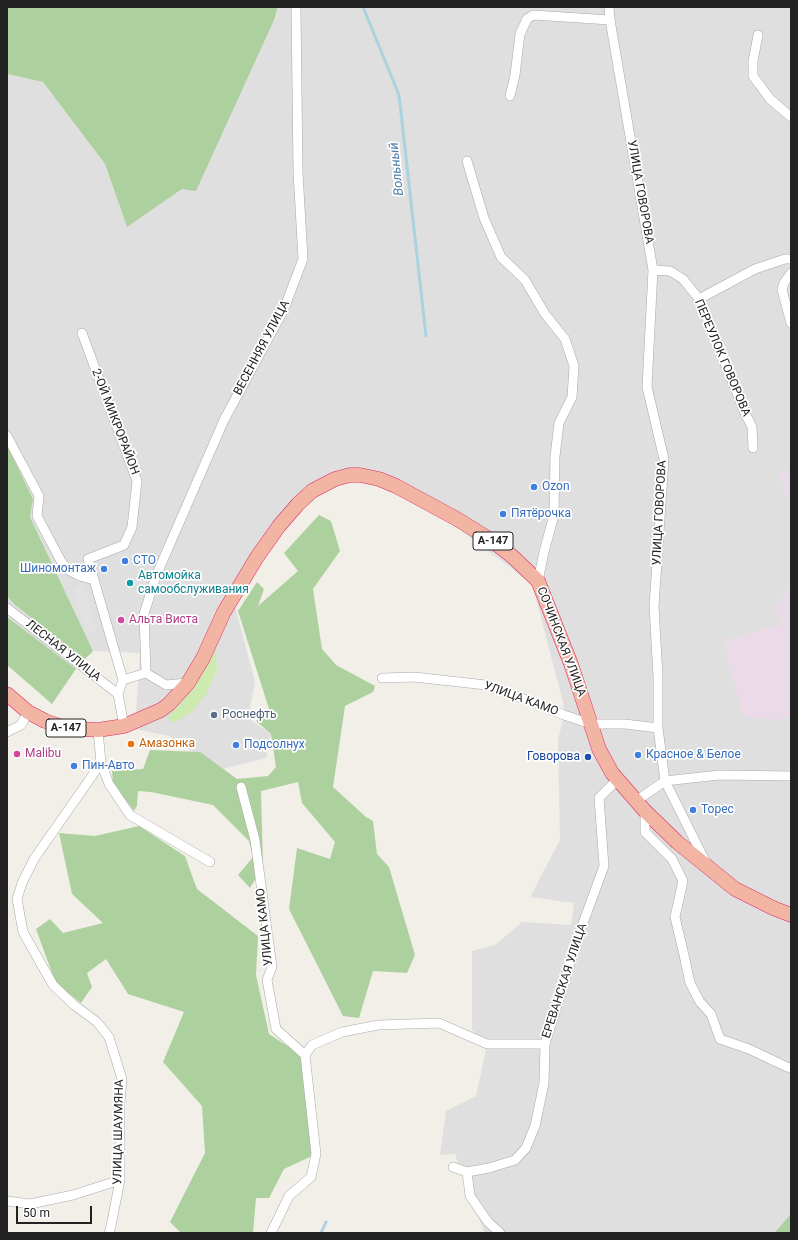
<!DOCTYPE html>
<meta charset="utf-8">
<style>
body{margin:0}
#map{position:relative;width:798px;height:1240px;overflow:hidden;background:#f2efe9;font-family:Roboto,sans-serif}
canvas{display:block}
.frame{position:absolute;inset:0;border:8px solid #222;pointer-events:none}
.scale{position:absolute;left:16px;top:1206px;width:76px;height:18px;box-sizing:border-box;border:2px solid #222;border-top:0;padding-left:5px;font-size:12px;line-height:14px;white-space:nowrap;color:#222;-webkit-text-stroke:3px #fff;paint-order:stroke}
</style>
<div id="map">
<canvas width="798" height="1240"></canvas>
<div class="frame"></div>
<div class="scale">50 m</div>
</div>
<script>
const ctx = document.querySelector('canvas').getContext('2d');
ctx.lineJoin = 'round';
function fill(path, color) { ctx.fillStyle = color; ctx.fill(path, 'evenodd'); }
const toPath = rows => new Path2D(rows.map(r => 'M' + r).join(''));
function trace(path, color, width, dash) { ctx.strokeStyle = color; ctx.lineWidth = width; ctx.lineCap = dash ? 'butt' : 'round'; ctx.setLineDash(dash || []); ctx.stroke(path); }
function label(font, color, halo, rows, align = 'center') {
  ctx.font = font + ' Roboto,sans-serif'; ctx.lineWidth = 3.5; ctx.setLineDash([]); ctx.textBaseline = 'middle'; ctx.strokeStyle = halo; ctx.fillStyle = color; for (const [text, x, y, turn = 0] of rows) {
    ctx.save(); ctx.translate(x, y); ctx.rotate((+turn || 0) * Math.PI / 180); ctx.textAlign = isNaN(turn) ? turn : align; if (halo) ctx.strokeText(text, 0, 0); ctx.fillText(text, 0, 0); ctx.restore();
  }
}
fill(toPath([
 [278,7,791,7,791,1214,774,1233,485,1233,469,1196,455,1154,440,1155,446,1111,476,1096,487,1045,472,1030,472,951,495,945,522,922,571,925,574,903,530,897,560,840,558,740,564,715,563,702,532,584,447,520,349,472,286,518,235,606,255,682,248,718,271,734,266,758,219,770,169,736,135,729,140,653,93,651,30,517,33,499,7,445,7,74,43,82,105,164,127,227,182,189,274,20],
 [7,596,14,604,84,660,76,669,7,617]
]), '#e0dfdf');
fill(toPath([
 [791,469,791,501,785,493,779,474],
 [791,585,791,716,773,720,743,716,727,658,725,640,783,624,774,607,781,602,784,592]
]), '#ebdbe8');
fill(toPath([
 [216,650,217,670,207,693,192,712,174,723,167,718,188,695,200,675,209,651]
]), '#cdebb0');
fill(toPath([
 [7,7,278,7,274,20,196,191,182,189,127,227,105,164,43,82,7,74],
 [7,445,33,499,30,517,93,651,84,660,14,604,7,596],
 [319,515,331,521,340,551,313,589,322,649,336,665,375,686,373,692,345,706,333,787,366,817,373,821,377,854,389,867,415,955,407,973,373,971,359,1018,343,1016,289,909,297,848,330,859,335,842,302,803,298,782,261,791,263,866,250,888,238,875,253,857,249,841,213,805,151,792,138,791,137,806,134,811,113,783,112,771,143,769,150,750,200,752,237,779,268,776,276,767,271,734,256,721,269,709,238,611,257,582,264,589,258,606,298,571,284,553],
 [7,617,76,669,52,704,7,665],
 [139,826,185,856,197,889,258,936,256,975,269,1034,301,1055,312,1156,284,1169,269,1198,256,1198,253,1233,181,1233,170,1222,205,1153,202,1106,163,1062,184,1012,128,994,106,959,87,973,92,987,81,1003,56,984,36,929,50,919,63,933,103,923,72,894,59,833,95,836],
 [791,1214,791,1233,774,1233]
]), '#add19e');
fill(toPath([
 [84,585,96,631,86,633,74,588]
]), '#e2e2e2');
trace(toPath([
 [363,7,399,95,426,336],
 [321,1233,326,1222]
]), '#aad3df', 3);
const minor = toPath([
 [609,7,610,20,653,270,647,387,664,459,654,606,658,677,658,728,665,781,706,863],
 [758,35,753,61,753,76,770,99,791,117],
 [510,96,515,75,520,34,527,19,533,15,610,20],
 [467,161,484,218,501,257,525,280,545,314,565,339,574,366,572,397,559,423,555,456,554,515,544,552,538,581],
 [653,270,670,271,683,279,699,299,746,415,752,427,753,448],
 [791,273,784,283,782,290,791,323],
 [699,299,755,269,785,259,791,259],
 [82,333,137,481,132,527,124,545,88,559,94,580],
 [7,436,39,496,37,516,62,563,70,571,80,576,94,580,123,680],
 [7,608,118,694],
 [146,673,144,614,156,576,224,420,284,309,303,259,298,172,296,7],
 [382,678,414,677,486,685,535,703,564,715,591,724,625,724,658,728],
 [124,726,118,694,123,680,146,673,166,685,188,683],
 [98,730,101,763,34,859,22,883,17,899,23,932,53,985,74,1005,97,1022,109,1037,122,1079,120,1103,120,1180,111,1226,109,1233],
 [7,732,21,725,28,712],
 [101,763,109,784,130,815,210,862],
 [241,787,255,840,272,967,267,980,276,1029,305,1055],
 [636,801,665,781,719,775,791,776],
 [645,811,645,832,672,859,683,881,675,917,684,955,690,983,700,1002,711,1014,720,1039,749,1049,787,1067,791,1068],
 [453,1167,467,1172],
 [7,1201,30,1204,73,1195,120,1180],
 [271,1233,289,1196,311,1177,316,1154,305,1055,312,1045,342,1032,378,1025,439,1023,487,1044,545,1044],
 [500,1233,488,1222,470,1196,467,1172,489,1168,515,1160,526,1148,535,1126,544,1083,545,1044,578,937,604,866,599,798,617,780]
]);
const trunk = toPath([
 [7,694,28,712,45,721,66,728,98,730,124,726,161,710,169,704,188,683,203,658,224,612,257,557,279,526,298,504,312,491,335,479,350,475,360,475,379,479,396,486,457,519,494,542,513,557,538,581,571,664,599,749,612,773,645,811,677,842,735,889,773,908,791,915]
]);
trace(minor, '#a9a9a9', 10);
trace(trunk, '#dc2a67', 15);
trace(minor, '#fff', 9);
trace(trunk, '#f2b4a3', 14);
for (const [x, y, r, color] of [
 [534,487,4,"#3f7fe0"],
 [503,514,4,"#3f7fe0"],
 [125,561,4,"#3f7fe0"],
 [104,569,4,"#3f7fe0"],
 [130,583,4,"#0f9aa8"],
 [121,620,4,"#d1479c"],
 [214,715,4,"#5c6f8a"],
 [131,744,4,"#e8710a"],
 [236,745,4,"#3f7fe0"],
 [17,754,4,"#d1479c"],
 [638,755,4,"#3f7fe0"],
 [588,757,4,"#1a4fb4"],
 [74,766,4,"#3f7fe0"],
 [693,810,4,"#3f7fe0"]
]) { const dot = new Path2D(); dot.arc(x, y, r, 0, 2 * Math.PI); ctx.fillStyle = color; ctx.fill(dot); trace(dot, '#fff', 1.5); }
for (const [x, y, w] of [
 [493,541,40],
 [66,728,40]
]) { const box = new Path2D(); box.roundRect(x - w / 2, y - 9, w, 18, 3); ctx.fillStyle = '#fff'; ctx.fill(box); trace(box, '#222', 1); }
label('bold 11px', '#222', null, [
 ["А-147",493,541],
 ["А-147",66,728]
]);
label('12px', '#222', '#fff', [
 ["УЛИЦА ГОВОРОВА",640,192,80],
 ["ВЕСЕННЯЯ УЛИЦА",262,348,-62],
 ["ПЕРЕУЛОК ГОВОРОВА",722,358,67],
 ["2-ОЙ МИКРОРАЙОН",115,422,69],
 ["УЛИЦА ГОВОРОВА",660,513,-87],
 ["СОЧИНСКАЯ УЛИЦА",561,642,69],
 ["ЛЕСНАЯ УЛИЦА",63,651,38],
 ["УЛИЦА КАМО",521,699,20],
 ["УЛИЦА КАМО",265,927,-96],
 ["ЕРЕВАНСКАЯ УЛИЦА",565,981,-72],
 ["УЛИЦА ШАУМЯНА",119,1132,-89]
]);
label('12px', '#366cbe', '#fff', [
 ["Ozon",542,487],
 ["Пятёрочка",511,514],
 ["СТО",133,561],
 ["Шиномонтаж",96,569,"right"],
 ["Подсолнух",244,745],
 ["Красное & Белое",646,755],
 ["Пин-Авто",82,766],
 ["Торес",701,810]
], 'left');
label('12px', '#0d838f', '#fff', [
 ["Автомойка",138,576],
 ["самообслуживания",138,590]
], 'left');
label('12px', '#b23c85', '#fff', [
 ["Альта Виста",129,620],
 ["Malibu",25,754]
], 'left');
label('12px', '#4e5e75', '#fff', [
 ["Роснефть",222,715]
], 'left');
label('12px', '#c56008', '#fff', [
 ["Амазонка",139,744]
], 'left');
label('12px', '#164399', '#fff', [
 ["Говорова",580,757]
], 'right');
label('italic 13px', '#4a7aab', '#fff', [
 ["Вольный",397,169,-96]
]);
</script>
